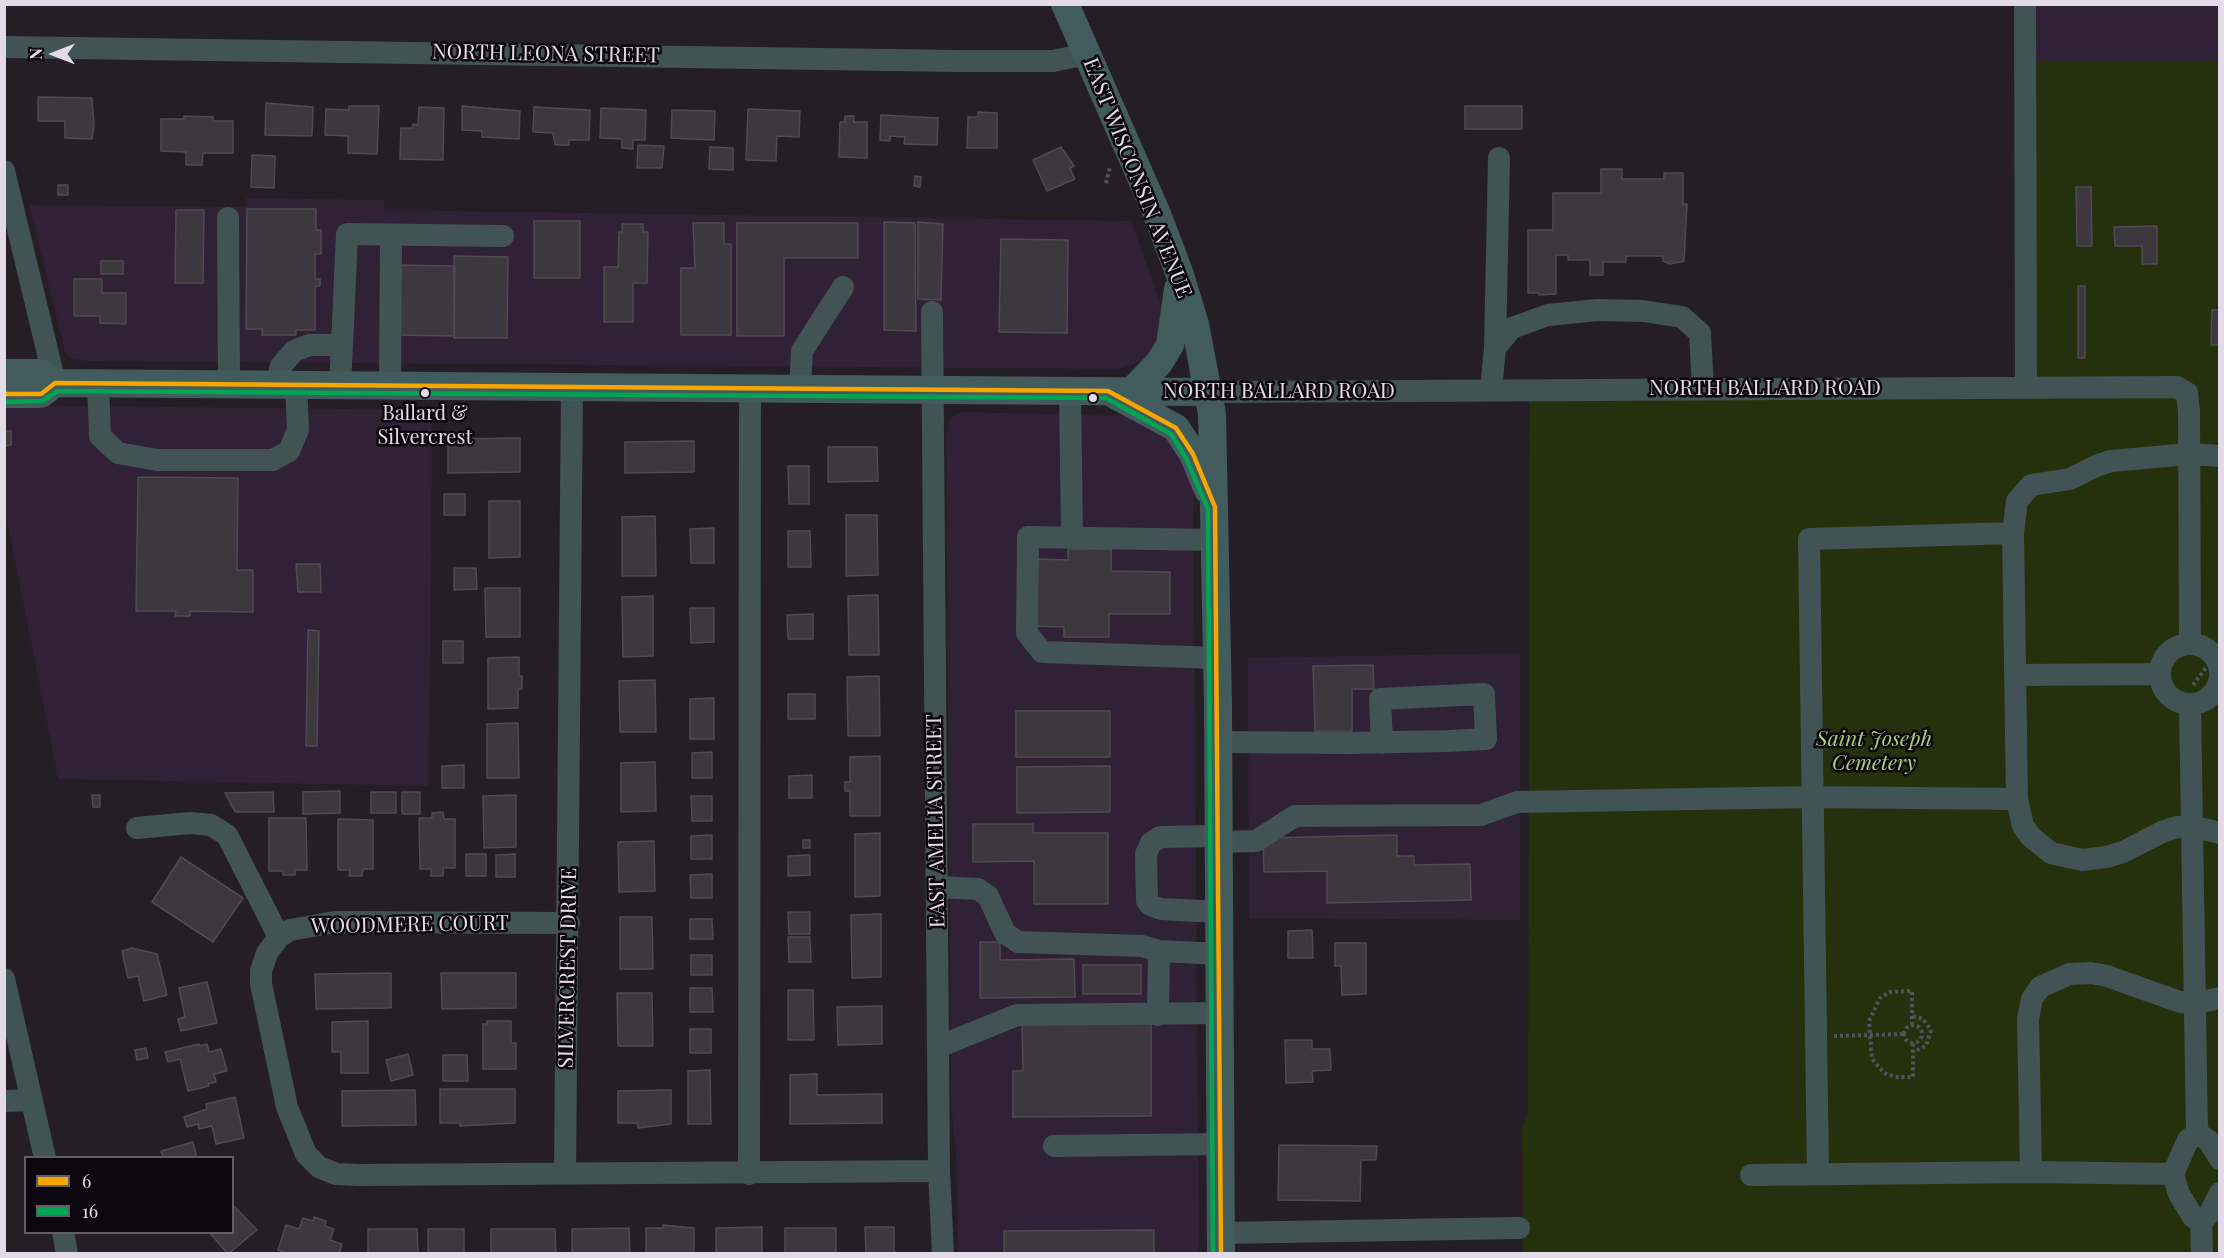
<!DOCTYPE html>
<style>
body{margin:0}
#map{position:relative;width:2224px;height:1258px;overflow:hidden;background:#251e27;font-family:"Playfair Display",serif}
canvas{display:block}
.frame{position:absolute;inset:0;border:6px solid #e3dbe7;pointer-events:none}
.legend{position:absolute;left:24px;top:1156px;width:210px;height:78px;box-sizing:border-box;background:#0c070e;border:2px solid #625c65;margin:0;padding:8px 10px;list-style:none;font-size:18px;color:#e3dbe7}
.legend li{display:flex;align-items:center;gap:12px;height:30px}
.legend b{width:30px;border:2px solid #625c65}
.north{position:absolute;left:24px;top:24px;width:60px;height:60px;-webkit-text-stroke:4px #0c070e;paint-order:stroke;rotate:270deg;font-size:16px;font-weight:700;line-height:24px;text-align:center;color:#e3dbe7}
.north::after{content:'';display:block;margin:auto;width:21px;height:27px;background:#e3dbe7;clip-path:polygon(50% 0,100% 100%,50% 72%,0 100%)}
</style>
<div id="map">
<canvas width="2224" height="1258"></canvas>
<div class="frame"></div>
<ul class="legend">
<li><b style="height:8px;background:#f7a600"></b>6</li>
<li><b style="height:8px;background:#00a651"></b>16</li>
</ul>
<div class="north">N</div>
</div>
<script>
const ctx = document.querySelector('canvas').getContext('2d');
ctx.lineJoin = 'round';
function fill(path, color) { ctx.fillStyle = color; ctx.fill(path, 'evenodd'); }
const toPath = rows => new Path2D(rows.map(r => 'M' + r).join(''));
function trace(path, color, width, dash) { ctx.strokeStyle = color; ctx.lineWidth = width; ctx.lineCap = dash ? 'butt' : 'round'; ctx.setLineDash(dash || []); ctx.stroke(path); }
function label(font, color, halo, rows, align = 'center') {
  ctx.font = font + ' "Playfair Display",serif'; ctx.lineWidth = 5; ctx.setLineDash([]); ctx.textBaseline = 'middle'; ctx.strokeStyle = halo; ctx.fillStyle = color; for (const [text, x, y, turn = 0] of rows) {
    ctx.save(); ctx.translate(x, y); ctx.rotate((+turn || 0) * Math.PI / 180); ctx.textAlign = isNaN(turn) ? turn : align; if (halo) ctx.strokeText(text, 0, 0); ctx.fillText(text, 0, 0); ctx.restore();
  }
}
fill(toPath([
 [2036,5,2219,5,2219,62,2035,62],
 [246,198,384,200,384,210,1131,221,1163,310,1155,347,1142,361,1118,369,86,361,70,358,65,352,29,205,246,207],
 [4,405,432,410,429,786,58,779,5,511],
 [963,412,1129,416,1161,428,1193,478,1199,1253,958,1253,957,1169,951,1101,946,432,950,418],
 [1520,653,1520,920,1249,918,1248,658]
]), '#302137');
fill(toPath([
 [2035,62,2219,62,2219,1253,1523,1253,1522,1128,1528,1112,1530,390,2035,386]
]), '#25300d');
const building = toPath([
 [38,97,92,98,94,125,92,139,65,138,65,121,38,121,38,97],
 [266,103,313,107,312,136,265,135,266,103],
 [349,106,379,106,377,154,348,153,348,136,325,135,326,109,349,110,349,106],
 [462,106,520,111,519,139,482,137,482,131,462,130,462,106],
 [1465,106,1522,106,1522,129,1465,129,1465,106],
 [419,107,444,108,443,160,400,159,401,128,413,128,413,124,418,125,419,107],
 [534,107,590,110,589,140,569,140,569,145,555,145,553,133,533,132,534,107],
 [601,108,646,110,645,140,633,140,633,149,622,148,622,139,600,138,601,108],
 [748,109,800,111,799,137,777,136,776,161,746,160,748,109],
 [672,110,715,111,714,140,671,138,672,110],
 [978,112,997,113,997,148,967,148,968,117,978,117,978,112],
 [881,115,938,118,937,145,904,144,905,137,890,136,890,141,880,140,881,115],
 [184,116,213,117,213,121,233,121,233,153,203,153,202,165,186,165,186,152,161,151,161,119,184,119,184,116],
 [845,116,854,116,854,122,867,122,867,158,839,157,840,122,845,122,845,116],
 [638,145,664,146,662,168,637,168,638,145],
 [710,147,733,148,733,170,709,169,710,147],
 [1061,147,1074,166,1070,168,1075,179,1047,191,1033,160,1061,147],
 [252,155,275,156,274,188,251,187,252,155],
 [1601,169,1622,169,1622,179,1664,179,1664,173,1683,173,1683,204,1687,204,1684,261,1670,264,1663,261,1663,256,1626,256,1626,262,1603,262,1603,275,1590,275,1590,260,1568,260,1568,255,1556,255,1556,294,1539,295,1539,293,1528,293,1528,230,1553,230,1553,193,1601,193,1601,169],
 [915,176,921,177,920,187,914,186,915,176],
 [58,185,68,185,68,195,58,195,58,185],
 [2076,187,2091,187,2092,246,2077,246,2076,187],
 [247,209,316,209,316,230,321,230,321,254,315,254,315,279,320,279,320,286,315,286,315,330,296,330,296,335,262,335,262,329,246,329,247,209],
 [176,210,204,210,203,283,175,283,176,210],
 [534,221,580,221,580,278,534,278,534,221],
 [884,222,915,223,916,331,884,330,884,222],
 [918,222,943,224,941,300,918,299,918,222],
 [693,223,724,223,724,244,731,244,731,335,681,335,681,268,695,268,693,223],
 [737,223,858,223,858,258,784,258,784,336,737,336,737,223],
 [622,224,643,224,643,232,648,232,647,283,633,283,633,322,604,322,604,267,618,267,619,232,622,232,622,224],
 [2157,226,2157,264,2142,264,2142,246,2115,246,2114,227,2157,226],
 [1001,239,1068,240,1067,333,999,332,1001,239],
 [454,256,508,257,507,338,454,338,454,256],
 [101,261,123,261,123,274,101,274,101,261],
 [398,265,455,266,454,336,397,335,398,265],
 [74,279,102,279,102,293,126,293,126,324,100,323,100,316,74,316,74,279],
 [2078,286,2085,286,2085,358,2078,358,2078,286],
 [2212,310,2220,310,2220,345,2211,345,2212,310],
 [4,431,11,431,11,445,4,446,4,431],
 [520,438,520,472,448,473,448,439,520,438],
 [694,441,694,472,625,473,625,442,694,441],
 [828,447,877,447,878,481,828,482,828,447],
 [788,466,809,466,809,504,789,504,788,466],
 [138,477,238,478,237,570,253,570,253,612,190,611,190,616,175,616,176,611,136,611,138,477],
 [444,494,465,494,465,515,444,515,444,494],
 [489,501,520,501,520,557,489,558,489,501],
 [846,515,877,515,878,575,846,576,846,515],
 [655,516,656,576,622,576,622,517,655,516],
 [714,528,714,563,691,563,690,529,714,528],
 [788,531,810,531,811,567,788,567,788,531],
 [1068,549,1111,549,1111,571,1170,572,1170,614,1109,614,1109,637,1064,637,1064,627,1035,626,1036,559,1068,560,1068,549],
 [296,564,320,564,321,592,298,592,296,564],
 [454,568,476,568,477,589,454,590,454,568],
 [485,588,520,588,520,637,486,637,485,588],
 [878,595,879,655,849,655,848,596,878,595],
 [653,596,653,656,623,657,622,597,653,596],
 [690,608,714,608,714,642,691,643,690,608],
 [813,614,813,639,788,639,787,615,813,614],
 [308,630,319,631,317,746,306,746,308,630],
 [443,641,463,641,463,663,443,663,443,641],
 [519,657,519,676,522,676,522,689,518,689,518,708,488,709,488,658,519,657],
 [1373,665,1374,689,1352,689,1352,731,1315,731,1313,666,1373,665],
 [879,676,880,736,848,736,847,677,879,676],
 [655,680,656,732,620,732,619,681,655,680],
 [788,694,815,694,815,719,788,719,788,694],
 [714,698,714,739,690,739,690,699,714,698],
 [1016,711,1110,711,1110,757,1016,757,1016,711],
 [518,723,519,778,487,778,487,724,518,723],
 [712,752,712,778,692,778,692,753,712,752],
 [880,756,880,816,850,816,850,791,845,791,845,782,850,782,850,757,880,756],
 [655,762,656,811,621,812,621,763,655,762],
 [464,765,464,788,442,788,442,766,464,765],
 [1110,766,1110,812,1017,813,1017,767,1110,766],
 [812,775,812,798,789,798,789,776,812,775],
 [340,791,340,813,303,814,303,792,340,791],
 [273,792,274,812,235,812,225,793,273,792],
 [371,792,396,792,396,813,371,813,371,792],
 [402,792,420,792,420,814,402,814,402,792],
 [92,795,100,795,100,807,93,807,92,795],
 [516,795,516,847,484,848,483,796,516,795],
 [691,796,712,796,712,821,692,821,691,796],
 [443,812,444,819,455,819,455,868,443,868,443,876,431,876,431,869,420,869,419,818,432,818,432,813,443,812],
 [269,818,306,818,307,870,295,870,295,875,283,875,283,871,269,871,269,818],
 [338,819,373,820,373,869,363,869,362,876,349,876,350,870,338,870,338,819],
 [973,824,1033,824,1033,833,1108,833,1108,904,1034,904,1034,861,973,862,973,824],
 [880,833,880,896,855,897,855,834,880,833],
 [712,835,712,859,691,859,691,836,712,835],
 [1397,835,1397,856,1414,856,1414,865,1470,864,1471,900,1327,903,1327,871,1264,872,1263,838,1397,835],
 [803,840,810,840,810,848,803,848,803,840],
 [654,841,655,891,619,892,618,842,654,841],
 [466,854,486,854,486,876,466,876,466,854],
 [515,854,515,877,496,877,496,855,515,854],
 [810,855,810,875,788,876,788,856,810,855],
 [181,857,243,898,213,942,152,902,181,857],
 [712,874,712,898,691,898,690,875,712,874],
 [788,912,810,912,810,934,789,934,788,912],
 [881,914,881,977,852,978,851,915,881,914],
 [620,917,652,917,653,969,620,969,620,917],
 [690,919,712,919,713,939,690,939,690,919],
 [1312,930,1313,958,1288,958,1288,931,1312,930],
 [788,937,810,937,811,962,789,962,788,937],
 [980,942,1000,942,1000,960,1074,959,1075,997,980,998,980,942],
 [1335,943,1366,943,1366,994,1342,995,1341,966,1335,966,1335,943],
 [132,948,157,954,167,995,144,1001,138,976,128,978,122,951,132,948],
 [691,955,712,955,712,975,691,975,691,955],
 [1083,965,1141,965,1141,994,1083,994,1083,965],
 [391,973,391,1008,316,1009,315,974,391,973],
 [441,973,516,973,516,1008,442,1009,441,973],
 [207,982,217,1023,181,1031,178,1019,185,1017,179,988,207,982],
 [690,988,712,988,713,1012,690,1012,690,988],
 [788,990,813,990,814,1040,788,1040,788,990],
 [617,993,652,993,653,1046,618,1046,617,993],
 [882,1006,882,1044,838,1045,837,1007,882,1006],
 [368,1021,368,1073,341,1073,341,1052,332,1052,332,1022,368,1021],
 [487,1021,511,1021,511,1043,516,1043,516,1069,483,1069,483,1024,487,1024,487,1021],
 [1151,1023,1151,1116,1013,1117,1013,1071,1023,1071,1022,1024,1151,1023],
 [690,1029,711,1029,711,1053,690,1053,690,1029],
 [1285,1040,1312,1040,1312,1049,1330,1049,1331,1070,1312,1071,1313,1082,1286,1083,1285,1040],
 [199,1044,200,1046,207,1044,209,1052,221,1049,227,1071,214,1074,216,1082,208,1084,209,1086,188,1091,180,1059,168,1062,165,1052,199,1044],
 [146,1048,148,1058,137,1060,135,1050,146,1048],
 [408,1054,413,1075,391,1081,386,1060,408,1054],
 [443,1055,467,1055,468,1081,443,1081,443,1055],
 [710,1070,711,1124,688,1124,688,1071,710,1070],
 [817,1074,817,1095,882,1094,882,1123,790,1124,790,1075,817,1074],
 [440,1089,515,1089,515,1123,460,1126,460,1123,440,1123,440,1089],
 [415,1090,416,1125,342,1126,342,1091,415,1090],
 [671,1090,671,1124,638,1128,638,1123,618,1123,618,1091,671,1090],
 [235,1097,244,1138,216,1144,212,1126,199,1129,198,1124,187,1127,184,1117,207,1109,206,1104,235,1097],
 [193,1142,197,1158,163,1158,161,1151,193,1142],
 [1279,1145,1377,1146,1376,1160,1361,1160,1360,1201,1278,1200,1279,1145],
 [232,1204,257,1230,228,1254,209,1232,232,1232,232,1204],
 [314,1217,326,1221,325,1226,334,1229,330,1240,342,1244,339,1254,289,1254,278,1250,286,1225,299,1229,303,1218,313,1221,314,1217],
 [663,1225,694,1228,694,1254,646,1254,646,1228,663,1228,663,1225],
 [762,1227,762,1254,716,1254,716,1228,762,1227],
 [865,1227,894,1227,894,1251,898,1254,866,1254,865,1227],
 [629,1228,630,1254,572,1254,572,1229,629,1228],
 [785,1228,836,1228,836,1254,785,1254,785,1228],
 [368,1229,417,1229,418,1254,368,1254,368,1229],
 [428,1229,464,1229,464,1254,428,1254,428,1229],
 [491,1229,555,1229,556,1254,491,1254,491,1229],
 [1154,1230,1154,1254,1004,1254,1004,1231,1154,1230]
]);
fill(building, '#3d3740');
trace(building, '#504a52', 1.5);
trace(toPath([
 [1106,183,1110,167],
 [2193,685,2204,670,2217,662],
 [1913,1016,1923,1019,1931,1030,1926,1046,1913,1052],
 [1912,1025,1912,991,1890,992,1880,998,1869,1021,1872,1059,1884,1073,1895,1077,1913,1077,1913,1043],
 '1904 1034a9 9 0 1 1 18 0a9 9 0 1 1-18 0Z',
 [1834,1036,1904,1034]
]), '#4c5559', 4, [3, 3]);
trace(toPath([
 [2025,4,2026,386],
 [4,47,958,61,1053,61,1087,54],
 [4,171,55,383],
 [228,218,229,384],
 [932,312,939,1171,943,1254],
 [342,345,347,234,503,236],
 [1495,348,1499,158],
 [98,383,100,436,118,453,157,460,273,460,289,451,298,430,296,385],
 [276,385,281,366,294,351,309,345,342,345,340,385],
 [390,385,391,236],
 [800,389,802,351,843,287],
 [1491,390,1495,348,1512,328,1548,315,1597,310,1643,311,1682,317,1700,333,1703,389],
 [1070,391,1072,537],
 [1208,392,2177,387,2187,393,2189,411,2190,644],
 [2220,456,2189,454,2111,461,2096,466,2070,479,2031,485,2017,501,2013,533,2017,799,2023,826,2031,837,2051,853,2082,860,2107,857,2123,852,2162,832,2177,827,2191,826,2220,833],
 [1216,540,1028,537,1027,633,1042,652,1218,658],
 '2160 674a30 30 0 1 1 60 0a30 30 0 1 1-60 0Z',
 [2016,675,2159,674],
 [2190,705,2197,1133],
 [1218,742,1349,743,1448,741,1486,739,1484,694,1380,699,1382,743],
 [137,828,190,823,211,825,227,835,279,937],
 [1219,836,1160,837,1151,843,1146,854,1147,901,1150,905,1161,909,1219,912],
 [1219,842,1256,841,1295,816,1481,815,1517,802,1812,797,2017,799],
 [938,887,978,889,988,896,1005,933,1018,942,1142,946,1159,951,1158,1015],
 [569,923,335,922,290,930,279,937,267,953,261,971,261,984,287,1107,306,1154,319,1167,336,1174,358,1175,939,1171],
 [1159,951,1220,954],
 [4,979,45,1158],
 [938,1047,1017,1015,1220,1013],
 [4,1101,32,1100],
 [1054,1146,1220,1144],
 [2220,1159,2209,1141,2197,1133,2188,1140,2173,1174,2179,1194,2193,1217,2201,1222,2210,1213,2220,1193],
 [2031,1172,2028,1019,2032,999,2040,987,2070,974,2091,973,2107,976,2180,1002,2196,1003,2220,998],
 [1818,1173,1809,539,2013,533],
 [565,1174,572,387],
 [749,1174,750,389],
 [1751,1175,2031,1172,2173,1174],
 [2201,1222,2202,1254],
 [63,1232,67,1254],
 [1221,1233,1519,1228]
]), '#425356', 22);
trace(toPath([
 [1065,4,1157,214,1180,275,1195,324,1212,414,1218,705,1221,1254],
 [4,373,41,373,55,383,1208,392],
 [1131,392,1159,363,1170,345,1178,289],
 [4,394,41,394,55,383],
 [1115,395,1176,428,1193,454,1208,490]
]), '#425b5c', 28);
trace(toPath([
 [4,394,41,394,55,383,1108,391,1176,428,1193,454,1215,507,1221,1254]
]), '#f7a600', 4.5);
trace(toPath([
 [4,402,42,401,58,391,1106,398,1171,434,1186,458,1208,509,1213,1254]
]), '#00a651', 4.5);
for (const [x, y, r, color] of [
 [425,393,5,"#e3dbe7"],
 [1093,398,5,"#e3dbe7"]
]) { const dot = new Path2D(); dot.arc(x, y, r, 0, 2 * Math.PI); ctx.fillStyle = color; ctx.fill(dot); trace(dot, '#0c070e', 2); }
label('20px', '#e3dbe7', '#0c070e', [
 ["Ballard &",425,414],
 ["Silvercrest",425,438]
]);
label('21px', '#e3dbe7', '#0c070e', [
 ["NORTH LEONA STREET",546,54,1],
 ["EAST WISCONSIN AVENUE",1137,178,68],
 ["NORTH BALLARD ROAD",1765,388],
 ["NORTH BALLARD ROAD",1279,391],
 ["EAST AMELIA STREET",936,821,-91],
 ["WOODMERE COURT",410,925,-1],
 ["SILVERCREST DRIVE",568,968,-89]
]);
label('italic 21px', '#adcf77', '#0c070e', [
 ["Saint Joseph",1874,739],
 ["Cemetery",1874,763]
]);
</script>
